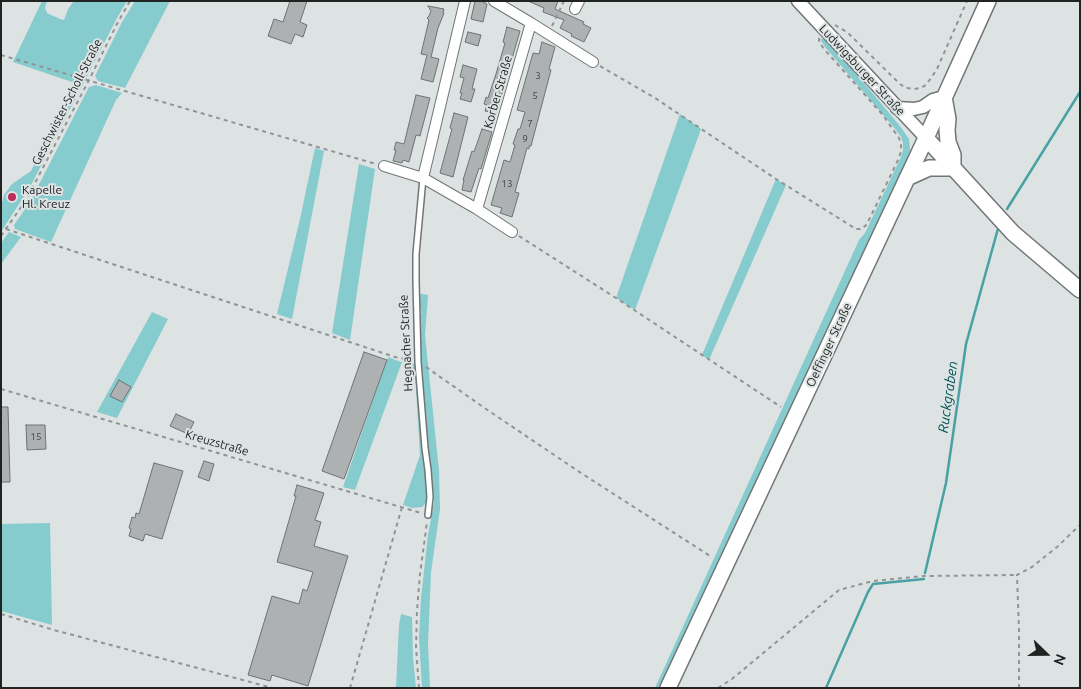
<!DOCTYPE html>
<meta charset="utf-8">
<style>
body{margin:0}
#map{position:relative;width:1081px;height:689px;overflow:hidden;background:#dde2e2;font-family:Ubuntu,sans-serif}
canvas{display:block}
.frame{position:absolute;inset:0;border:2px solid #212323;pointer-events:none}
.north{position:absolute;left:1021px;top:629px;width:50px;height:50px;-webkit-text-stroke:4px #dde2e2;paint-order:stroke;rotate:112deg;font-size:14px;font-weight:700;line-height:20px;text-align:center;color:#212323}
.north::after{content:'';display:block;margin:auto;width:18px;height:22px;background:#212323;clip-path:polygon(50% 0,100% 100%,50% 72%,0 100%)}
</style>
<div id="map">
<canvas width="1081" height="689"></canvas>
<div class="frame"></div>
<div class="north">N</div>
</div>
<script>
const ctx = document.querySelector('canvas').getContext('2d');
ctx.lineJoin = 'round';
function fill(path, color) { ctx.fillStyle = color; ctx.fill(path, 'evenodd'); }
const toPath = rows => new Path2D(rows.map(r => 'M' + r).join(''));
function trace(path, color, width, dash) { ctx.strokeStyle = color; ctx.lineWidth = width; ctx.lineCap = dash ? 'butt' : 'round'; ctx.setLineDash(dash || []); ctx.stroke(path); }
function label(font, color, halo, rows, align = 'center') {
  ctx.font = font + ' Ubuntu,sans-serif'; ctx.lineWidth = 4; ctx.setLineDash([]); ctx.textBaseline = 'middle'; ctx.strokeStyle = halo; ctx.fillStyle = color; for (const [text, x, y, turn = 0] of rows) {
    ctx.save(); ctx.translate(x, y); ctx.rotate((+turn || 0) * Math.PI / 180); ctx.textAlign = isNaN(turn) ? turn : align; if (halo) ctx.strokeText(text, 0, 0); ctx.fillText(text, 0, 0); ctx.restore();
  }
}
fill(toPath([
 [42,1,47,1,45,8,47,13,60,19,64,20,68,9,74,1,127,1,117,18,30,187,1,232,1,207,4,195,12,184,31,171,75,83,13,62],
 [135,1,170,1,125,88,98,81,95,76,122,22],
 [820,39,827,39,900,126,909,139,910,150,906,165,664,688,655,688,859,240,865,233,901,157,903,150,903,143,901,137,896,130,825,47],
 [96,85,122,93,116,100,51,242,15,229,14,225,30,202,89,87],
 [680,114,701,129,635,310,616,298],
 [315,148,324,151,292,319,277,314,300,219],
 [359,164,375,169,350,340,332,333],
 [776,179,786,185,709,360,702,355],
 [9,232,21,237,1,264,1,243],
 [417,293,428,295,425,335,439,471,440,509,431,572,428,644,430,688,422,688,419,637,421,598,428,535,434,502,432,473,426,437,420,347,419,316,422,312,418,310],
 [152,312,168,319,117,418,97,412],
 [388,357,401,362,404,361,415,364,417,371,427,487,427,499,425,504,422,507,412,508,403,505,420,455,415,372,412,367,402,362,355,490,343,487],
 [50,523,52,625,1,611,1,524],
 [401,614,412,617,413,658,416,688,396,688,399,625]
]), '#86cbcd');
trace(toPath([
 [1007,209,1080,92],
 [925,573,946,483,966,344,999,225],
 [826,688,868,592,873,584,924,579]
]), '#49a1a4', 2.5);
const building = toPath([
 [290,1,307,1,300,22,307,25,303,37,295,34,291,44,268,36,274,19,283,22,290,1],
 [475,1,483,1,483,2,487,4,483,22,471,19,475,1],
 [528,1,558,1,555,9,584,22,583,24,591,28,584,42,571,36,572,34,560,28,564,20,543,12,544,8,528,1],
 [428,6,444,9,443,13,444,13,438,28,431,57,439,59,433,82,421,79,427,55,421,54,429,20,427,18,429,16,431,11,428,6],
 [507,27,520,31,496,114,485,111,487,105,484,104,486,97,488,98,496,74,505,43,503,42,507,27],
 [468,32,481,35,478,46,465,42,468,32],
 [542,42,555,47,549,69,551,70,531,146,529,146,529,149,527,148,515,192,519,193,512,217,500,213,502,208,491,205,504,160,510,162,515,145,513,144,518,129,520,129,525,112,517,110,533,53,539,54,542,42],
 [463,65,477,69,472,89,475,89,471,102,460,99,462,93,460,93,464,78,460,77,463,65],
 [416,95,430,98,420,136,416,135,409,162,403,160,402,163,393,161,396,150,394,150,396,142,404,144,416,95],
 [454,113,468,117,453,177,440,173,452,129,450,128,454,113],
 [482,129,492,132,481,169,479,168,471,192,462,190,464,180,463,180,472,151,474,152,482,129],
 [364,352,387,360,344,479,322,471,364,352],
 [119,380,131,387,122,402,110,396,119,380],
 [1,407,8,407,10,482,1,482,1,407],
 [176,414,194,422,188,434,170,426,176,414],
 [26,425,45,425,46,449,27,450,26,425],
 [204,461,214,464,209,481,198,477,204,461],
 [154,463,183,471,162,539,145,534,143,541,129,536,131,529,129,528,132,517,135,518,136,513,139,514,154,463],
 [297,485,324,493,315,520,321,522,314,546,348,556,308,686,272,675,270,681,248,675,272,596,299,604,303,589,307,591,313,572,277,562,296,496,294,496,297,485]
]);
fill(building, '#adb1b2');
trace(building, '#6d7272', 1);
const service = toPath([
 [423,178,416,254,416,281,418,362,425,448,428,470,430,497,428,515]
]);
const minor = toPath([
 [575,9,579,1],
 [531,23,593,62],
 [384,166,423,178,477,209,512,232],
 [423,178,465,1],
 [477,209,531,23,494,1]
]);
const tertiary = toPath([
 [798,1,926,138],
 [897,108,914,109,923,107,933,100,944,97]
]);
const secondary = toPath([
 [944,97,948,119,947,130,948,142,953,155,953,168],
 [926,138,1013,233,1080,290],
 [907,178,929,168,953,168],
 [668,688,926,138,988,1]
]);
trace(service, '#717575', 8);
trace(minor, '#717575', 12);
trace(tertiary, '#717575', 15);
trace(secondary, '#717575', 18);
trace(toPath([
 [835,25,847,32,900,84,906,88,914,89,921,88,926,85,931,78,937,69,967,1],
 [552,26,564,1],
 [1,55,376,164],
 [600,66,655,98,776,179,856,229,862,229,867,224,899,158,901,151,901,144,899,138,882,114,824,49,819,42,819,38],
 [6,229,395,357,411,360],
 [1,236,26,200,89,80,118,22,130,1],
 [519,236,616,298,781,407],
 [426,367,486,409,578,471,710,556],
 [1,389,421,513],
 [1,614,54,630,273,688],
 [350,688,402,507],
 [419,688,416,647,417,611,420,574,427,522],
 [718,688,732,679,839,590,873,581,924,576,1017,575],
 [1019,688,1019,630,1017,575,1032,567,1057,547,1080,525]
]), '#919494', 2, [4, 4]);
trace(service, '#fff', 5);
trace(minor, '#fff', 10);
trace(tertiary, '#fff', 12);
trace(secondary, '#fff', 15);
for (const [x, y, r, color] of [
 [12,197,5,"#bc2d59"]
]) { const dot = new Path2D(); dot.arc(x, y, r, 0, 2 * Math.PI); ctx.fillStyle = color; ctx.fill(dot); trace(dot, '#dde2e2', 2); }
label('10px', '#444647', null, [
 ["3",538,76],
 ["5",535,96],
 ["7",530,124],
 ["9",525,139],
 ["13",507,184],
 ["15",36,437]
]);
label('12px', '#212323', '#dde2e2', [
 ["Ludwigsburger Straße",862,70,47],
 ["Korber Straße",498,92,-74],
 ["Geschwister-Scholl-Straße",67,102,-63],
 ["Hegnacher Straße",406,343,-93],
 ["Oeffinger Straße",829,345,-65],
 ["Kreuzstraße",217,443,16]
]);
label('12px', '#212323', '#dde2e2', [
 ["Kapelle",22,190],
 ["Hl. Kreuz",22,204]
], 'left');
label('italic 14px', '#015456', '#dde2e2', [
 ["Ruckgraben",948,397,-82]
]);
</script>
